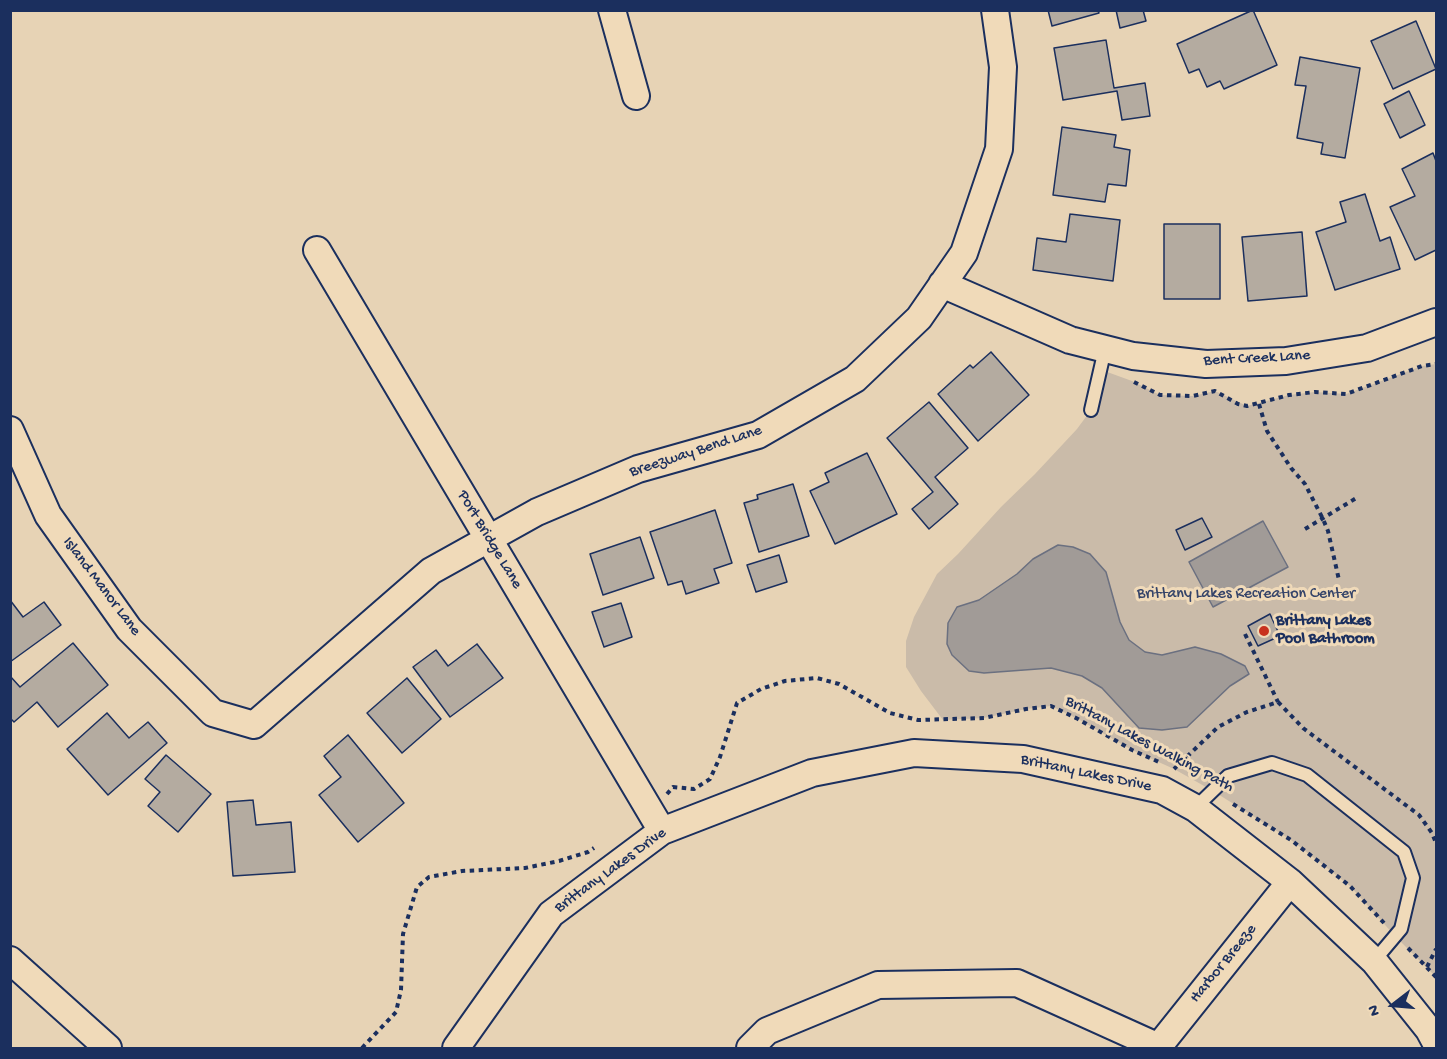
<!DOCTYPE html>
<style>
body{margin:0}
#map{position:relative;width:1447px;height:1059px;overflow:hidden;background:#e7d3b5;font-family:"Gochi Hand",sans-serif}
canvas{display:block}
.frame{position:absolute;inset:0;border:12px solid #1b2f5e;pointer-events:none}
.north{position:absolute;left:1363px;top:975px;width:60px;height:60px;-webkit-text-stroke:4px #f0dab9;paint-order:stroke;rotate:254deg;font-size:16px;font-weight:700;line-height:24px;text-align:center;color:#1b2f5e}
.north::after{content:'';display:block;margin:auto;width:21px;height:27px;background:#1b2f5e;clip-path:polygon(50% 0,100% 100%,50% 72%,0 100%)}
</style>
<div id="map">
<canvas width="1447" height="1059"></canvas>
<div class="frame"></div>
<div class="north">N</div>
</div>
<script>
const ctx = document.querySelector('canvas').getContext('2d');
ctx.lineJoin = 'round';
function fill(path, color) { ctx.fillStyle = color; ctx.fill(path, 'evenodd'); }
const toPath = rows => new Path2D(rows.map(r => 'M' + r).join(''));
function trace(path, color, width, dash) { ctx.strokeStyle = color; ctx.lineWidth = width; ctx.lineCap = dash ? 'butt' : 'round'; ctx.setLineDash(dash || []); ctx.stroke(path); }
function label(font, color, halo, rows, align = 'center') {
  ctx.font = font + ' "Gochi Hand",sans-serif'; ctx.lineWidth = 6; ctx.setLineDash([]); ctx.textBaseline = 'middle'; ctx.strokeStyle = halo; ctx.fillStyle = color; for (const [text, x, y, turn = 0] of rows) {
    ctx.save(); ctx.translate(x, y); ctx.rotate((+turn || 0) * Math.PI / 180); ctx.textAlign = isNaN(turn) ? turn : align; if (halo) ctx.strokeText(text, 0, 0); ctx.fillText(text, 0, 0); ctx.restore();
  }
}
fill(toPath([
 [1436,364,1436,977,1395,936,1350,886,1291,840,1213,791,1174,769,1132,750,1078,719,1051,706,1026,709,984,718,943,720,921,691,906,667,906,641,914,617,937,574,958,554,1001,507,1035,474,1077,429,1091,410,1099,369,1132,381,1160,395,1193,396,1215,391,1247,406,1289,395,1315,392,1346,394,1422,366]
]), '#cabba9');
const water = toPath([
 [1263,521,1288,567,1213,607,1189,562,1263,521],
 [1058,545,1073,547,1090,554,1106,572,1120,622,1129,640,1145,652,1162,655,1195,647,1221,654,1245,666,1249,674,1230,686,1187,727,1162,730,1139,728,1102,688,1082,676,1051,668,984,673,969,671,952,655,947,644,948,623,957,607,979,600,1017,574,1033,559,1058,545]
]);
fill(water, '#a19b97');
trace(water, '#6b7080', 1.5);
const building = toPath([
 [1048,10,1098,10,1099,13,1052,26,1048,10],
 [1116,10,1143,10,1146,21,1120,28,1116,10],
 [1253,10,1277,65,1224,89,1220,81,1207,87,1199,69,1189,73,1177,44,1253,10],
 [1416,21,1436,69,1393,89,1371,41,1416,21],
 [1106,40,1114,88,1145,83,1150,116,1122,120,1117,91,1063,100,1054,48,1106,40],
 [1300,57,1360,68,1345,158,1321,154,1323,143,1297,138,1306,86,1295,85,1300,57],
 [1409,91,1425,125,1400,138,1384,104,1409,91],
 [1062,127,1116,135,1114,147,1130,150,1126,186,1108,184,1105,202,1053,195,1062,127],
 [1433,153,1436,161,1436,250,1415,260,1390,207,1415,196,1402,169,1433,153],
 [1365,194,1380,241,1390,237,1400,269,1335,290,1316,232,1346,222,1340,202,1365,194],
 [1070,214,1120,220,1113,281,1033,270,1037,238,1066,242,1070,214],
 [1164,224,1220,224,1220,299,1164,299,1164,224],
 [1302,232,1307,296,1248,301,1242,237,1302,232],
 [991,352,1029,395,978,441,938,394,970,365,973,368,991,352],
 [929,402,968,448,935,477,958,504,929,529,912,509,933,492,887,438,929,402],
 [867,453,897,514,835,544,810,491,829,482,825,473,867,453],
 [793,484,809,536,759,552,744,503,758,499,757,495,793,484],
 [715,510,732,563,714,569,719,583,686,594,682,581,668,585,650,532,715,510],
 [1202,518,1212,537,1185,550,1176,530,1202,518],
 [640,537,654,578,603,595,590,554,640,537],
 [779,555,787,582,756,592,747,565,779,555],
 [10,600,23,617,44,602,61,625,10,662,10,600],
 [621,603,632,637,604,647,592,612,621,603],
 [1270,614,1280,636,1258,646,1248,626,1270,614],
 [73,643,108,685,58,727,37,702,14,722,10,718,10,676,20,687,73,643],
 [477,644,503,678,450,717,413,667,436,650,448,666,477,644],
 [407,678,441,719,402,753,367,713,407,678],
 [107,713,129,738,148,722,167,743,108,795,67,749,107,713],
 [348,735,404,803,358,842,319,795,341,777,324,756,348,735],
 [166,755,211,794,178,832,148,806,160,792,145,779,166,755],
 [253,800,256,825,291,822,295,872,233,876,227,802,253,800]
]);
fill(building, '#b4aba0');
trace(building, '#1b2f5e', 1.5);
const lane = toPath([
 [1091,410,1105,349],
 [1195,808,1228,776,1272,763,1307,775,1404,852,1413,878,1401,929,1374,961]
]);
const street = toPath([
 [612,10,636,96],
 [317,250,662,831],
 [942,284,1070,340,1133,356,1206,364,1286,361,1367,348,1436,322],
 [10,430,48,515,129,629,213,713,254,725,431,571,537,512,638,469,758,435,855,379,919,318,964,253,999,149,1003,67,995,10],
 [10,960,108,1048],
 [1159,1046,1290,882],
 [456,1048,551,914,662,831,812,773,914,753,1023,759,1162,790,1195,808,1290,882,1374,961,1429,1030,1436,1043],
 [750,1048,767,1031,878,985,1017,983,1161,1048]
]);
trace(lane, '#1b2f5e', 16);
trace(street, '#1b2f5e', 30);
trace(toPath([
 [1134,382,1160,395,1193,396,1215,391,1238,404,1247,406,1289,395,1315,392,1346,394,1422,366,1436,364],
 [1259,404,1267,431,1291,468,1305,484,1323,519,1328,531,1339,580],
 [1305,529,1358,497],
 [1245,634,1278,702],
 [1174,769,1218,727,1247,712,1278,702,1303,728,1419,815,1432,833,1436,843],
 [667,794,673,787,694,789,710,779,720,757,737,703,761,689,785,681,817,678,839,684,890,713,918,720,984,718,1026,709,1051,706,1078,719,1132,750,1159,762],
 [1233,804,1291,840,1350,886,1384,923],
 [1408,948,1436,977],
 [1427,967,1436,949],
 [362,1048,396,1012,401,990,403,934,417,887,429,877,462,871,525,868,559,861,588,852,594,848]
]), '#1b2f5e', 4, [4.5, 4.5]);
trace(lane, '#f0dab9', 12);
trace(street, '#f0dab9', 26);
for (const [x, y, r, color] of [
 [1264,631,6,"#c8321e"]
]) { const dot = new Path2D(); dot.arc(x, y, r, 0, 2 * Math.PI); ctx.fillStyle = color; ctx.fill(dot); trace(dot, '#f0dab9', 2); }
label('16px', '#1b2f5e', '#f0dab9', [
 ["Bent Creek Lane",1257,359,-3],
 ["Breezway Bend Lane",696,452,-18],
 ["Port Bridge Lane",489,540,59],
 ["Island Manor Lane",101,587,53],
 ["Brittany Lakes Walking Path",1149,745,28],
 ["Brittany Lakes Drive",1086,774,12],
 ["Brittany Lakes Drive",611,871,-36],
 ["Harbor Breeze",1224,964,-51]
]);
label('16px', '#354469', '#f0dab9', [
 ["Brittany Lakes Recreation Center",1246,595]
]);
label('bold 16px', '#1b2f5e', '#f0dab9', [
 ["Brittany Lakes",1276,622],
 ["Pool Bathroom",1276,640]
], 'left');
</script>
